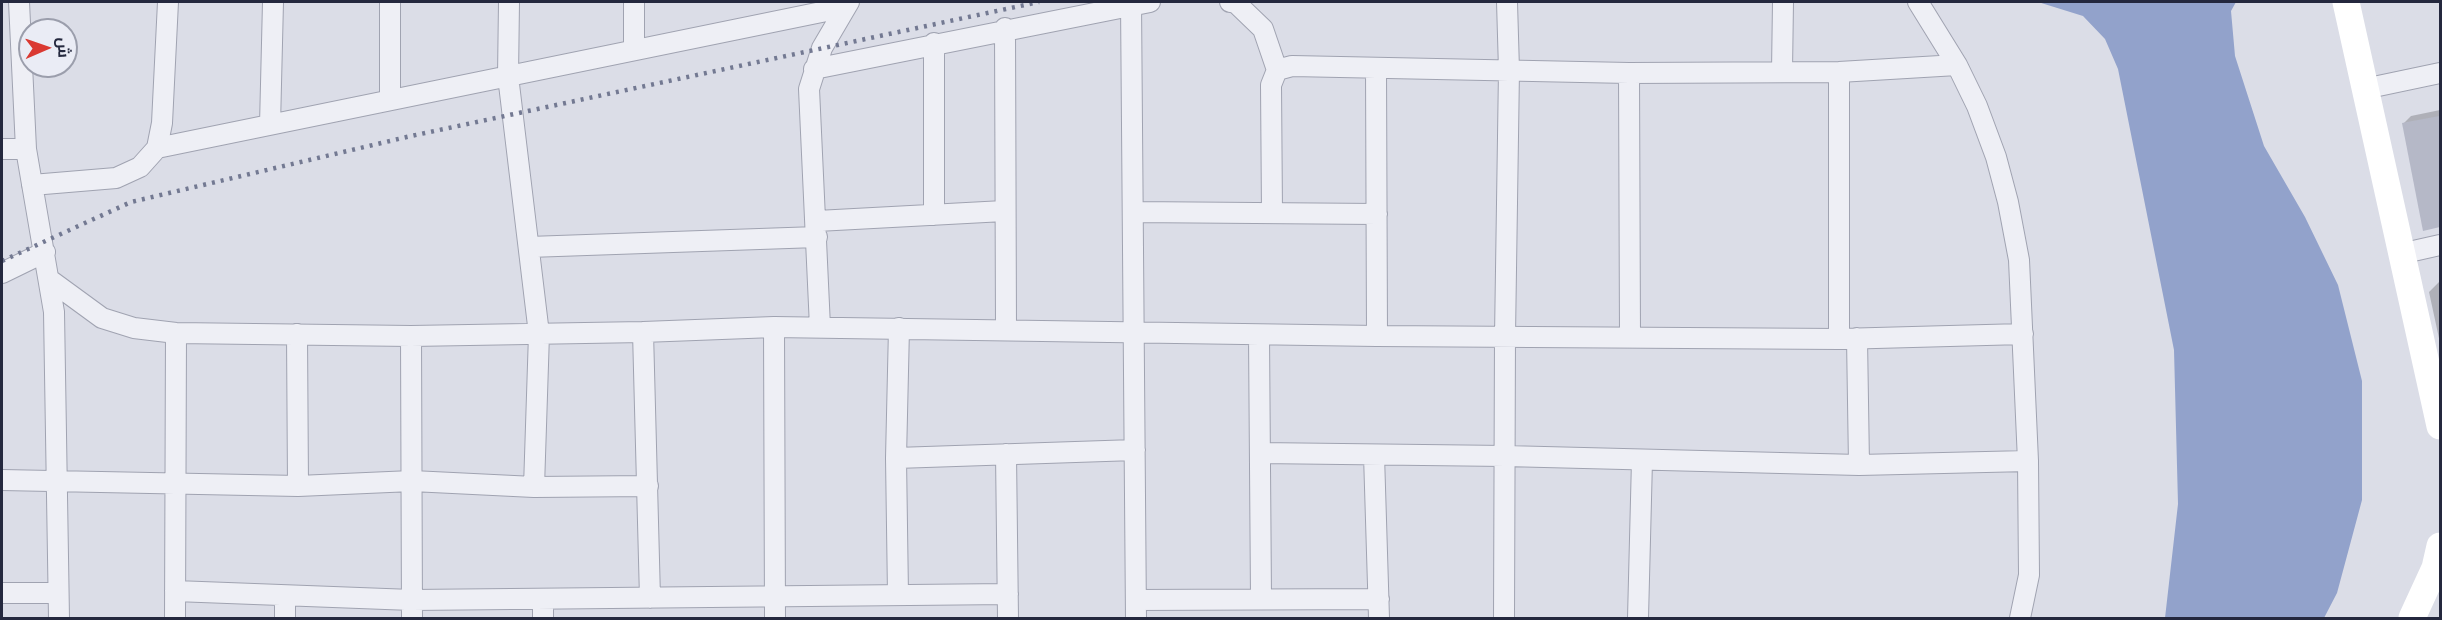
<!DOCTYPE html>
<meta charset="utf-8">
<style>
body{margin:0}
#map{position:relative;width:2442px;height:620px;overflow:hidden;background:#dbdde7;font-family:"Exo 2",Cairo,sans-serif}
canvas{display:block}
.frame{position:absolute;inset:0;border:3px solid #24283e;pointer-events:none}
.north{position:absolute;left:18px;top:18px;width:60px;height:60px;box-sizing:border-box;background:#eaecf5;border:2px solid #9b9eac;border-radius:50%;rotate:88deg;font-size:16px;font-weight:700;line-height:24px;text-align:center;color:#24283e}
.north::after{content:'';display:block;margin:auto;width:21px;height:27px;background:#da3932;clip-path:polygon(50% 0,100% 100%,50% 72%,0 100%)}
</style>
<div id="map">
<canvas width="2442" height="620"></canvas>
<div class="frame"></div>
<div class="north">ش</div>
</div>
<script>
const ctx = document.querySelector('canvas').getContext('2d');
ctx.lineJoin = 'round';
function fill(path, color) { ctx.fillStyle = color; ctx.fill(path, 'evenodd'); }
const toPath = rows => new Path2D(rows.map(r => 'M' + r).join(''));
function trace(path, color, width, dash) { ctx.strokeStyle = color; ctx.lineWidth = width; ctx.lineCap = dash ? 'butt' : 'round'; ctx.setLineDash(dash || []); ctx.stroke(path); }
fill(toPath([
 [2038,2,2236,2,2231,11,2235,56,2264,146,2305,217,2338,285,2362,381,2362,500,2337,593,2324,618,2165,618,2178,504,2174,350,2118,69,2105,39,2083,16]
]), '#92a2cb');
fill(toPath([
 [2440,110,2440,226,2424,229,2403,124,2411,116],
 [2439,282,2440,282,2440,343,2429,292]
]), '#0003');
fill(toPath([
 [2440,116,2440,227,2423,231,2402,123]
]), '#b5b8c7');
const street = toPath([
 [19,2,26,149,54,312,59,618],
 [509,2,508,76,539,334,534,487],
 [1131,2,1136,618],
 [1230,2,1236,3,1263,29,1277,70],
 [1005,28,1006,329],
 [634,50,634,2],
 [1376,68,1377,336],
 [814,69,1150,2],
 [1782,71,1783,2],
 [1839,72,1839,339],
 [1629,73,1630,336],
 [2364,89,2440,73],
 [390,100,390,2],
 [270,125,273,2],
 [157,148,846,7],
 [2,149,26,149],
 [32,185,116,178,140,167,157,148,162,123,168,2],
 [1133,212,1377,214],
 [1272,213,1271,85,1277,70,1292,66,1629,73,1839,72,1957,65],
 [934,215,934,43],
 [817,221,1004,211],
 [529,247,817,237],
 [2400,254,2440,245],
 [2,273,45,252],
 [50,280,102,318,134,328,176,333,411,336,643,332,774,327,1377,336,1839,339,2023,334],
 [774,327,775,618],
 [820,327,809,89,822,48,849,2],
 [643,332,650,598],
 [297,334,298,486],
 [1259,335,1261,598],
 [411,336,412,618],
 [1857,338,1859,465],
 [1260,453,1505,456,1859,465,2028,461,2019,260,2008,202,1996,157,1977,106,1957,65,1918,2],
 [1006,454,1008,618],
 [1374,455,1379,618],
 [896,458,1135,450],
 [2,480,298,486,412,481,534,487,648,486],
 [175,591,412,600,1008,594],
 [2,593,58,593],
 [898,595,896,458,899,328],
 [285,596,285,618],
 [1136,600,1379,599],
 [175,618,176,333],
 [543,618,543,600],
 [1504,618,1505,336,1509,70,1507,2],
 [1638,618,1642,460],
 [2020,618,2029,575,2028,461]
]);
trace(street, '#a0a3b1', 22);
trace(street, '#eeeff5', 20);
trace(toPath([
 [2346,2,2440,426],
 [2412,618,2435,568,2440,546]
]), '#fff', 27);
trace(toPath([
 [2,261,131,202,411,136,1039,2]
]), '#737992', 4.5, [3, 6]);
</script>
